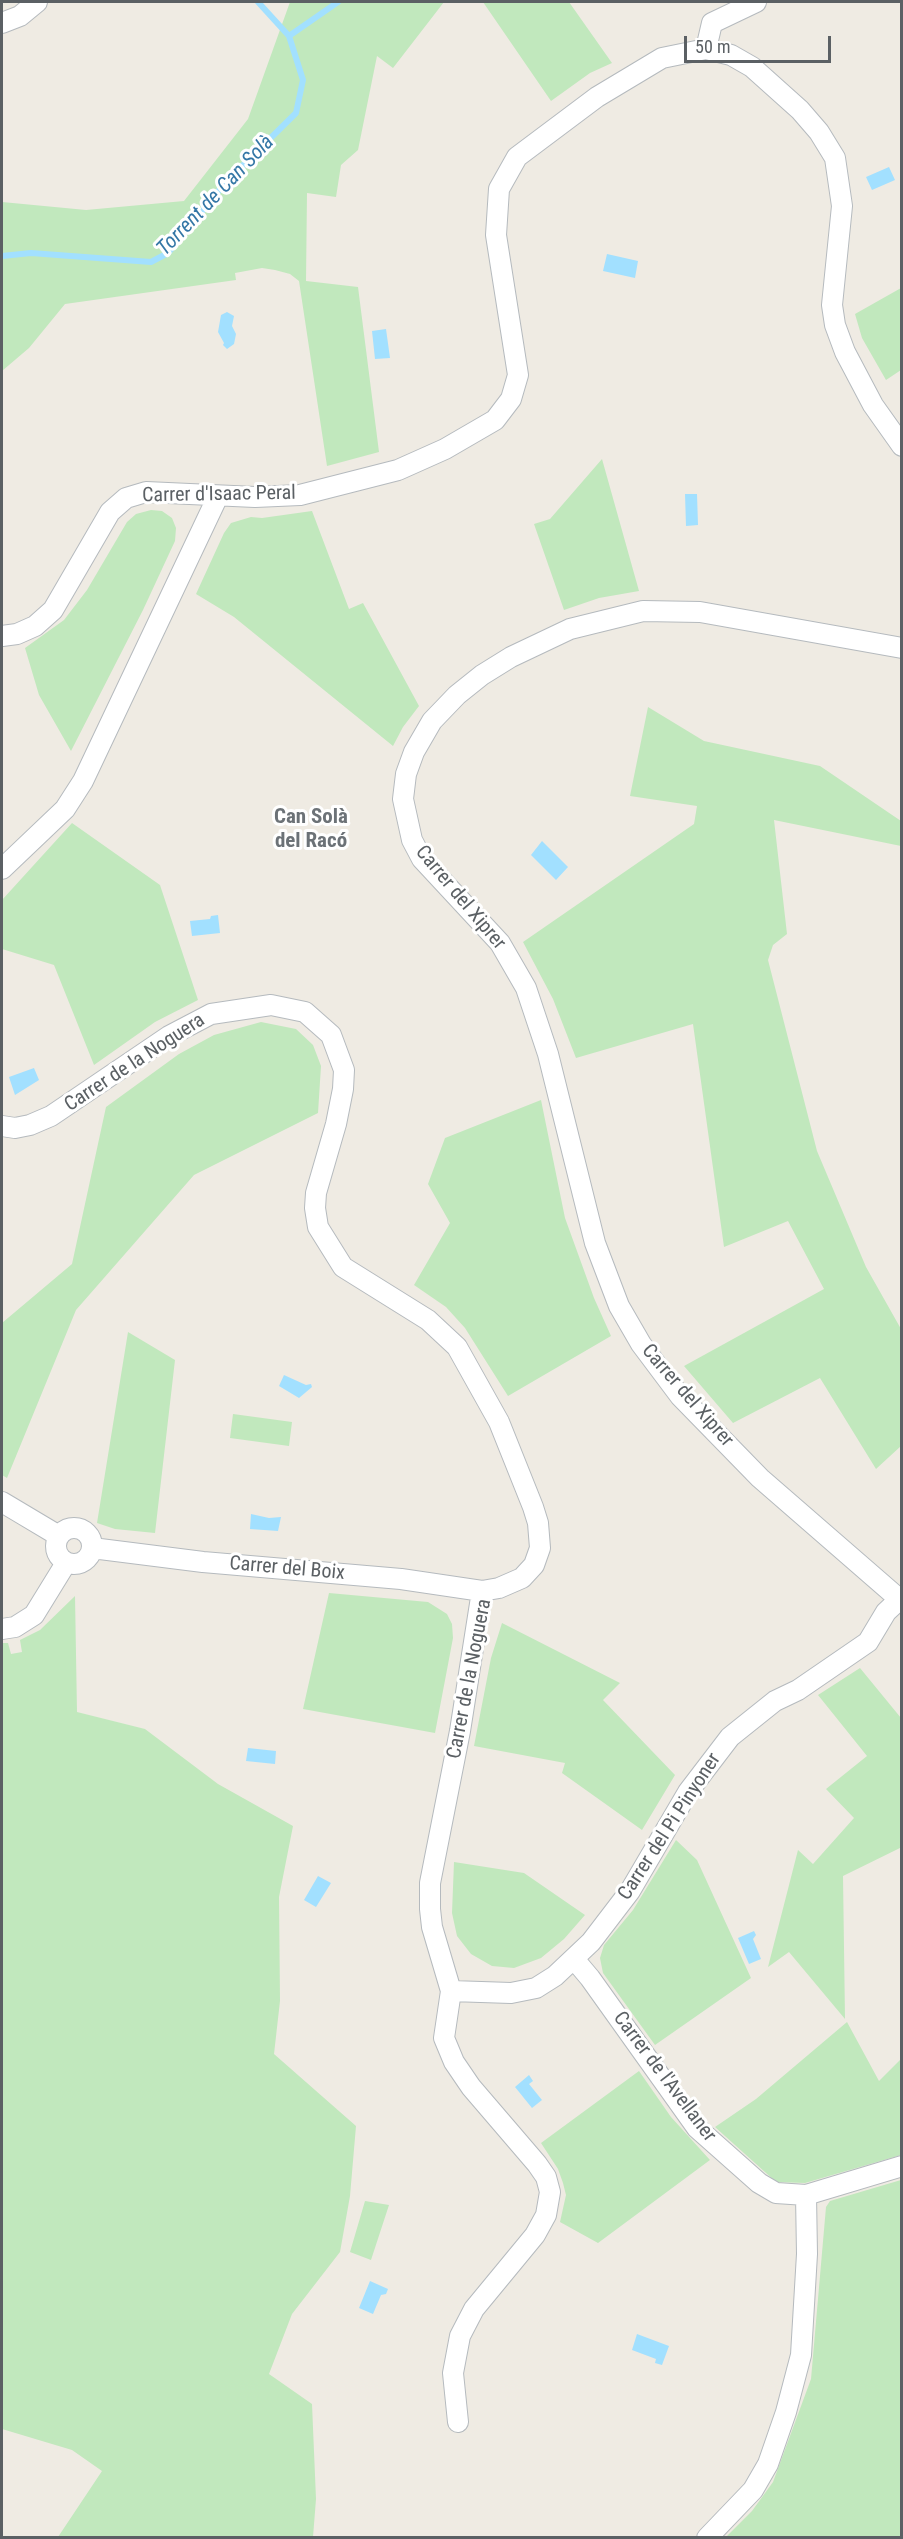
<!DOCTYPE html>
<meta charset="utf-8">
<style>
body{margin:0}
#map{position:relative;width:903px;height:2539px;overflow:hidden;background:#efebe3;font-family:"Roboto Condensed",sans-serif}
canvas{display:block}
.frame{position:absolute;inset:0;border:3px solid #5b6064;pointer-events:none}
.scale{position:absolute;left:684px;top:36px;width:147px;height:27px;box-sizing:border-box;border:3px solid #5b6064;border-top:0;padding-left:8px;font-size:18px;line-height:21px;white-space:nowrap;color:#5b6064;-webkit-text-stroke:4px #fff;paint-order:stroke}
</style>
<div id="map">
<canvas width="903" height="2539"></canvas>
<div class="frame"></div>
<div class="scale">50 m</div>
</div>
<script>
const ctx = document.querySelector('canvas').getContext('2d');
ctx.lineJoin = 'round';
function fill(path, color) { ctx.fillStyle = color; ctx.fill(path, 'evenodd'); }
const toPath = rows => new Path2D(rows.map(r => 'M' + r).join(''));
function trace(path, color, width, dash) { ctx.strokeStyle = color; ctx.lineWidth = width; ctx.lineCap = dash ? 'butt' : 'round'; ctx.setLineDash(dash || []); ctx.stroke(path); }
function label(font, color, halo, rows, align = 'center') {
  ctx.font = font + ' "Roboto Condensed",sans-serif'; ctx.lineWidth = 6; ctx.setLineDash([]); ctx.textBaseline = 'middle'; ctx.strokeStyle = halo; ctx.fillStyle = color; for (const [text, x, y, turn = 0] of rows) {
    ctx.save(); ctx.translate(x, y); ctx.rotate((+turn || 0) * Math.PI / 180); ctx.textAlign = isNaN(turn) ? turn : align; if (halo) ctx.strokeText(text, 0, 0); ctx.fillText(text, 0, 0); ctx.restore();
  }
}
fill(toPath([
 [290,2,444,2,393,68,377,56,358,150,341,165,336,197,307,193,306,281,358,287,379,452,327,466,299,281,290,274,275,270,262,268,235,273,236,280,65,304,29,348,2,371,2,202,86,210,184,201,248,119],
 [483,2,569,2,612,63,590,73,551,101],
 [901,288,901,370,886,380,862,338,855,314],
 [602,459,639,591,599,598,564,610,534,524,550,519],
 [151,510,162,511,172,518,176,528,175,541,143,610,71,751,39,695,25,648,64,620,87,590,127,522,136,514],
 [312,511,349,609,363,603,419,706,403,727,393,746,234,617,196,594,224,533,231,523,251,517,262,518],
 [648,707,704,741,820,766,901,821,901,846,774,820,787,934,773,945,768,960,817,1151,866,1267,901,1329,901,1446,876,1469,820,1378,733,1423,684,1366,824,1289,788,1221,724,1247,693,1024,576,1058,553,999,523,942,694,824,697,806,630,796],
 [72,823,160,885,198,1000,155,1022,94,1065,54,965,2,949,2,900],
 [261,1022,296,1029,313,1045,321,1066,318,1113,194,1175,76,1310,7,1478,2,1475,2,1323,72,1264,106,1107,179,1054,214,1035],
 [541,1100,565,1218,594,1298,611,1336,508,1396,465,1328,446,1307,414,1285,450,1223,428,1184,445,1138],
 [128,1332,175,1360,155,1533,115,1529,97,1523],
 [233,1414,292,1422,289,1446,230,1438],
 [329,1593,428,1602,447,1614,452,1624,453,1638,435,1733,303,1709],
 [75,1596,77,1712,145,1729,218,1784,293,1826,279,1897,280,2001,274,2054,356,2126,350,2196,340,2252,292,2314,269,2374,312,2404,316,2499,313,2537,58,2537,102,2471,72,2450,2,2429,2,1643,8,1643,11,1654,22,1652,20,1640,40,1630],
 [502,1623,620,1683,603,1700,675,1775,642,1830,562,1773,565,1763,474,1746,491,1658],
 [860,1668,901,1718,902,1847,843,1876,845,2019,789,1952,768,1967,798,1850,813,1864,854,1818,826,1789,867,1756,818,1695],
 [676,1840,697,1860,751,1978,655,2045,603,1973,600,1958,604,1945,633,1910],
 [454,1862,524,1873,585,1915,564,1939,541,1958,514,1968,492,1966,471,1954,457,1936,452,1913],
 [847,2022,879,2081,901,2059,901,2155,805,2183,776,2182,715,2127,756,2099],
 [639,2071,671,2117,710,2160,598,2243,560,2222,566,2195,563,2183,558,2169,541,2143],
 [901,2180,901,2537,726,2537,752,2511,773,2482,811,2379,826,2207,830,2201],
 [365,2201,389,2205,371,2260,350,2252]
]), '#c1e8bd');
fill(toPath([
 [889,167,895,180,872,190,866,177],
 [607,254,638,261,635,278,603,271],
 [227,312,234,316,232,326,236,334,234,344,227,349,223,345,224,343,218,332,221,315],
 [386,329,390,358,375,359,372,331],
 [685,494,697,494,698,525,686,526],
 [542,841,568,867,556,880,531,855],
 [218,915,220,933,192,936,190,921,210,919,211,916],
 [34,1068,39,1080,15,1095,9,1077],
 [284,1375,306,1385,311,1384,312,1387,299,1398,279,1386],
 [251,1514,269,1518,281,1517,278,1531,250,1529],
 [248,1748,276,1751,275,1764,246,1761],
 [318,1876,331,1883,316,1907,304,1900],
 [754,1931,756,1935,753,1939,761,1959,749,1964,738,1938],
 [529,2075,533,2081,529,2084,542,2100,532,2108,515,2087],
 [370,2281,388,2289,386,2294,381,2295,373,2314,359,2308],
 [637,2334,669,2346,662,2365,655,2363,656,2359,632,2350]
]), '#a2e0ff');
trace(toPath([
 [289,36,338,2],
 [2,256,31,253,151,262,168,253,225,183,296,113,303,80,289,36,258,2]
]), '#a2e0ff', 6);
const minor = toPath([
 [2,23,20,16,37,2],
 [706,49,731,55,752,67,800,110,819,132,835,158,842,206,832,305,835,325,845,352,873,405,902,446],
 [2,636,17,634,35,626,53,610,110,512,126,498,146,492,255,497,300,495,398,470,445,449,495,420,511,399,518,375,496,235,499,189,517,157,597,97,662,58,706,49,712,23,756,2],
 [2,869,65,809,83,781,218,496],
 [2,1126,15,1128,30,1125,51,1116,169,1036,211,1014,271,1005,305,1012,331,1035,344,1070,343,1089,336,1124,316,1193,315,1208,318,1227,343,1267,428,1320,457,1347,499,1422,533,1507,538,1523,540,1548,534,1565,522,1578,499,1588,482,1591,460,1731,430,1883,430,1909,432,1927,451,1991,444,2038,454,2062,471,2087,537,2164,546,2177,550,2192,546,2215,535,2235,474,2309,460,2336,453,2373,458,2422],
 [2,1502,59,1536],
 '56 1546a18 18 0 1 1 36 0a18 18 0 1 1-36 0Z',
 [92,1548,203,1562,401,1579,482,1591],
 [898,1598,760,1478,680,1396,641,1344,619,1306,595,1243,548,1054,526,988,500,943,422,859,412,840,403,799,406,774,414,752,432,721,457,695,482,675,511,657,570,629,643,611,700,612,902,648],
 [2,1629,15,1627,34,1615,66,1563],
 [574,1959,590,1978,697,2128,759,2183,776,2193,806,2195,902,2166],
 [451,1991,511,1993,536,1988,555,1976,591,1942,630,1891,688,1792,730,1737,775,1701,798,1690,868,1642,886,1612,902,1597],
 [707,2538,753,2490,768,2464,786,2412,801,2355,807,2254,806,2195]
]);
trace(minor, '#b5babe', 22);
trace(minor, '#fff', 20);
label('20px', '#5b6064', '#fff', [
 ["Carrer d'Isaac Peral",219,495,-1],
 ["Carrer del Xiprer",460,898,50],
 ["Carrer de la Noguera",135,1063,-33],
 ["Carrer del Xiprer",687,1396,49],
 ["Carrer del Boix",287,1569,5],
 ["Carrer de la Noguera",470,1679,-79],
 ["Carrer del Pi Pinyoner",670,1827,-57],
 ["Carrer de l'Avellaner",664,2077,53]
]);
label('italic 21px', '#3477a6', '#fff', [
 ["Torrent de Can Solà",216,196,-46]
]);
label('bold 21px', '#6c7277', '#fff', [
 ["Can Solà",311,818],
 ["del Racó",311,842]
]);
</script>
